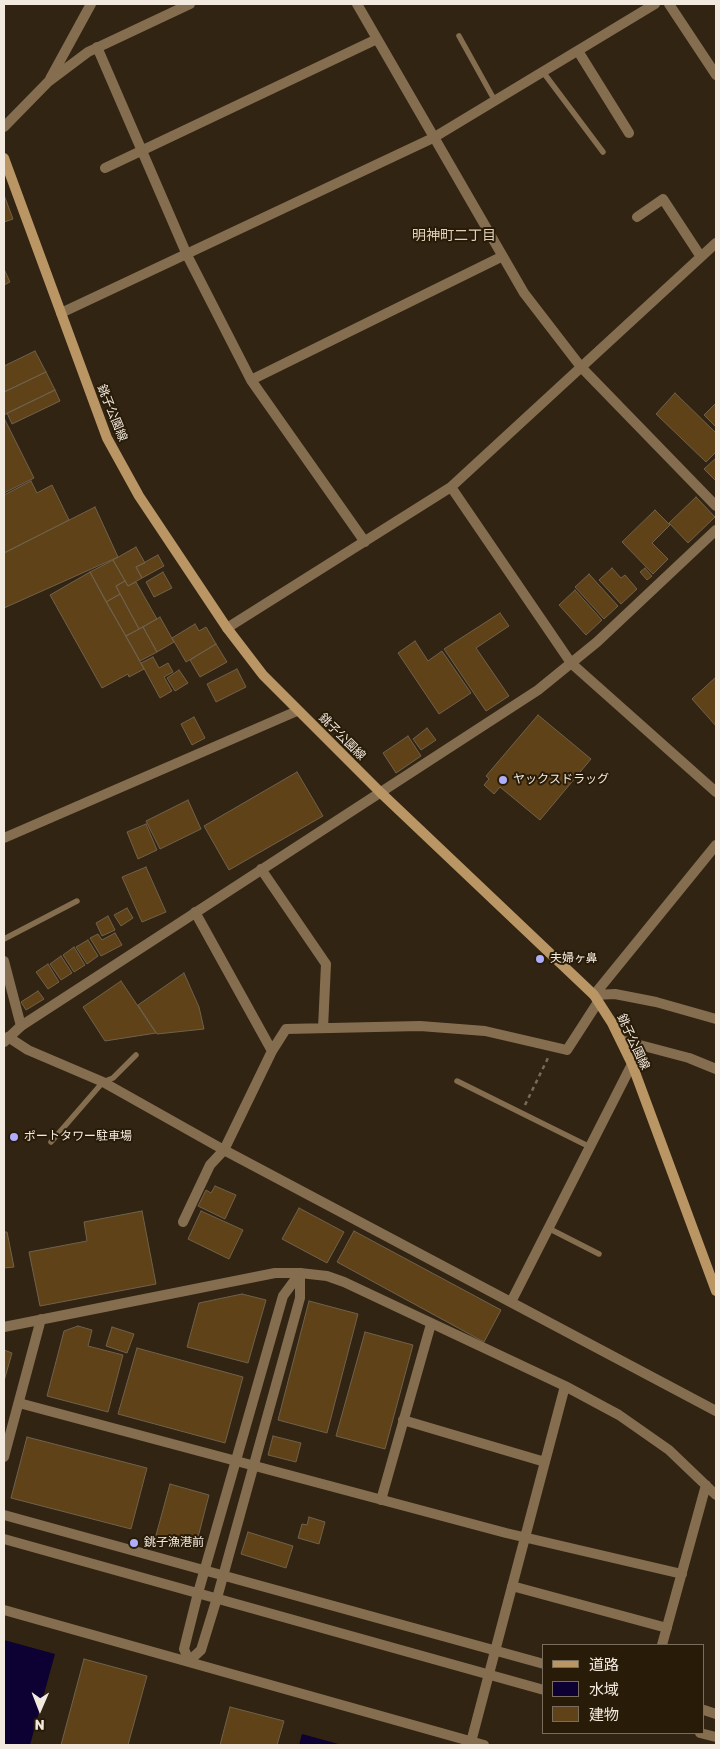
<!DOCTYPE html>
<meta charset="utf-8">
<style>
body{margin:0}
#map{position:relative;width:720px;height:1749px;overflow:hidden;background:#322412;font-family:Rubik,"Noto Sans JP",sans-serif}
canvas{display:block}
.frame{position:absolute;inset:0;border:5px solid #f3eadf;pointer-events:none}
.legend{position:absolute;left:542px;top:1644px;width:162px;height:90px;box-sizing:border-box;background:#281b08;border:1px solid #796e5e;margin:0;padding:6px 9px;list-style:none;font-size:15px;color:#f3eadf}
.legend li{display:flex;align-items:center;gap:10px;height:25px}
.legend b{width:25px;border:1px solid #796e5e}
.north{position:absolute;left:15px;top:1684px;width:50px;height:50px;-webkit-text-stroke:4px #281b08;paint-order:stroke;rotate:181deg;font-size:14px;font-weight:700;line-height:20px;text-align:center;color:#f3eadf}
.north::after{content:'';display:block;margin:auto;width:18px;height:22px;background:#f3eadf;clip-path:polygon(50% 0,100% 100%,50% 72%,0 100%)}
</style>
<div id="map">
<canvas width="720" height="1749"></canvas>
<div class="frame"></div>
<ul class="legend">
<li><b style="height:6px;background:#bb9665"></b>道路</li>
<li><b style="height:14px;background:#0d0033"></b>水域</li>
<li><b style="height:14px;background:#5f4217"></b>建物</li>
</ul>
<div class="north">N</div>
</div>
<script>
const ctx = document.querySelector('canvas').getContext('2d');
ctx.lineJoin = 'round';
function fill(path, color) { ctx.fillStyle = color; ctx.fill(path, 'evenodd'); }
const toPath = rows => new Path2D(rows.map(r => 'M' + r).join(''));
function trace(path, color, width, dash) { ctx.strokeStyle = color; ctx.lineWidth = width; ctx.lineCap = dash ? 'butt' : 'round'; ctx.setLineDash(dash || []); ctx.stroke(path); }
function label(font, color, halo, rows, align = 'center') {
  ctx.font = font + ' Rubik,"Noto Sans JP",sans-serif'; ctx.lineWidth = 4; ctx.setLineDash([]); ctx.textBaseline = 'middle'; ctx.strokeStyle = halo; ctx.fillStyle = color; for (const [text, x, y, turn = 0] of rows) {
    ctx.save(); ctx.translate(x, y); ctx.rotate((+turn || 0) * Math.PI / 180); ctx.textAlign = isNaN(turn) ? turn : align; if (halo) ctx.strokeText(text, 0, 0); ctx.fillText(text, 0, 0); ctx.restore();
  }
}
fill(toPath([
 [4,1640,55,1654,30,1745,4,1745],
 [302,1734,342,1745,299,1745]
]), '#0d0033');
const building = toPath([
 [4,195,13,219,4,222,4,195],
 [4,269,10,282,4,285,4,269],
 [35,351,46,372,4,392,4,366,35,351],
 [46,372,55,390,4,415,4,392,46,372],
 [55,390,60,401,12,424,7,413,55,390],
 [675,393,716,433,716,452,706,462,656,414,675,393],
 [716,403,716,427,704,415,716,403],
 [4,418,34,478,4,493,4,418],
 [716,458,716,481,704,469,716,458],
 [31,481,37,493,52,485,69,520,4,553,4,495,31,481],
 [696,497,715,517,688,543,669,523,696,497],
 [95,507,118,557,4,608,4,553,95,507],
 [655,510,670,525,652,543,668,559,653,574,622,542,655,510],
 [136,547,145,563,136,567,142,578,128,586,113,560,136,547],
 [158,555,164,566,142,578,136,567,158,555],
 [113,560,125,581,116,586,120,594,106,602,90,572,113,560],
 [612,568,621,578,625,575,637,589,621,604,599,580,612,568],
 [645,568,652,576,647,580,640,572,645,568],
 [90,572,144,669,129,677,128,674,102,688,50,595,90,572],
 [163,572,172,588,154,597,146,582,163,572],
 [589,574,618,606,604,619,575,587,589,574],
 [125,581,128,586,136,582,157,619,139,629,116,586,125,581],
 [575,590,602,620,586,635,559,605,575,590],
 [120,594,139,629,126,636,106,602,120,594],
 [500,613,509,626,476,648,509,696,486,711,444,649,500,613],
 [160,617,174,642,157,652,143,627,160,617],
 [195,624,199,631,206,627,216,644,186,662,172,638,195,624],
 [143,627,157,652,140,661,126,636,143,627],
 [415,641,428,661,442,651,471,693,439,714,398,653,415,641],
 [216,644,227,662,200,677,190,660,216,644],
 [153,657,159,668,168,663,173,672,164,677,172,691,160,698,141,663,153,657],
 [237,669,246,687,216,702,207,684,237,669],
 [179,670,188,683,175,691,167,678,179,670],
 [716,677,716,726,692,699,716,677],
 [538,715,591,759,540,820,500,787,494,794,484,785,489,779,486,776,538,715],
 [194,717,205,738,192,745,181,724,194,717],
 [427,728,436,740,421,750,413,739,427,728],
 [408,736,421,756,396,773,383,753,408,736],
 [297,772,323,816,229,870,204,826,297,772],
 [188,800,201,829,160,849,146,821,188,800],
 [146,824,157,850,138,859,127,832,146,824],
 [146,867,166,912,142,922,122,877,146,867],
 [127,908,133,918,121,926,114,915,127,908],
 [108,916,115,930,102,936,96,923,108,916],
 [115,933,122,945,101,956,90,938,98,934,102,940,115,933],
 [88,940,98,956,87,964,76,947,88,940],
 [74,947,85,965,74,972,63,955,74,947],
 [61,956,72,973,61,980,50,964,61,956],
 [48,964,59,982,48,989,36,972,48,964],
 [184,973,199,1007,204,1029,157,1034,138,1005,184,973],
 [121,981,156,1033,105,1041,83,1007,121,981],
 [38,991,44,999,26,1010,21,1002,38,991],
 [215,1186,236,1195,225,1219,198,1206,206,1190,211,1193,215,1186],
 [299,1208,344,1232,327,1263,282,1239,299,1208],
 [142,1211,156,1284,40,1306,29,1252,87,1241,84,1222,142,1211],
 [201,1211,243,1230,229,1259,188,1239,201,1211],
 [354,1231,501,1310,484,1342,337,1262,354,1231],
 [4,1232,7,1232,14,1267,4,1268,4,1232],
 [242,1294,266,1300,248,1363,187,1347,199,1303,242,1294],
 [309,1301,358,1314,327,1433,278,1420,309,1301],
 [78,1326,92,1330,88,1346,123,1355,108,1412,47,1396,64,1331,78,1326],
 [112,1327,134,1334,127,1353,106,1346,112,1327],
 [365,1332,413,1345,385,1449,336,1436,365,1332],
 [137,1348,243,1377,225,1443,118,1414,137,1348],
 [4,1350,12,1353,4,1381,4,1350],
 [273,1436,301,1443,296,1462,268,1455,273,1436],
 [27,1437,147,1468,131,1529,11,1498,27,1437],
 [170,1484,209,1495,195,1549,155,1539,170,1484],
 [309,1517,325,1522,319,1544,298,1538,302,1524,307,1525,309,1517],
 [248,1532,293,1546,286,1568,241,1554,248,1532],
 [84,1659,147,1676,128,1745,61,1745,84,1659],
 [230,1707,284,1721,277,1745,220,1745,230,1707]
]);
fill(building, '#5f4217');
trace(building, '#70614d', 1);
trace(toPath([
 [525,1105,548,1058]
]), '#776b5b', 2.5, [4, 4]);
trace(toPath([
 [459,36,495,101],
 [543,72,603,152],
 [4,939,77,901],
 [457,1081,590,1147],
 [51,1142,103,1082,113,1078,136,1055],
 [548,1228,599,1254]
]), '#856e50', 5.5);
trace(toPath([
 [357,4,524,293,581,367,716,506],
 [97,47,187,255,251,380,365,542],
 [578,51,629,133],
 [50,79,91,4],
 [4,127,48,82,88,52,190,4],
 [105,168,377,39],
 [637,217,663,199,701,257],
 [61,313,433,138,655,4],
 [251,380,501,257],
 [451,487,571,663,716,792],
 [227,628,451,487,716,243],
 [4,838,297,711],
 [261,869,326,964,323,1028],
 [195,912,272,1051],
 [4,961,21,1026],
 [594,995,716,845],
 [594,995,615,994,656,1002,716,1019],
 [8,1037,28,1050,103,1082,224,1150,716,1411],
 [621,1040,689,1058,716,1069],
 [183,1222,210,1165,224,1150,272,1051,286,1029,420,1026,485,1031,567,1050,598,1002],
 [511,1302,632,1064],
 [4,1327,275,1273,300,1273,327,1276,344,1282,565,1386,619,1415,669,1450,716,1495],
 [19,1403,506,1533,682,1574],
 [403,1420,545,1462],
 [4,1457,41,1319],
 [381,1500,431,1324],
 [512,1586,667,1628],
 [662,1645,706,1485],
 [471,1742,565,1386]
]), '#856e50', 10);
trace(toPath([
 [669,4,716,75],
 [4,1042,21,1026,538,690,597,642,716,530],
 [300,1273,300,1298,217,1598,201,1650,189,1661,184,1649,198,1593,283,1296,300,1273],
 [4,1515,544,1664],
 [4,1539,544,1690],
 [4,1610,484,1745],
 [704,1710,716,1714],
 [700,1733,716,1737]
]), '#856e50', 10);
trace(toPath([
 [4,158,107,438,139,496,227,628,263,675,380,792,594,995,612,1023,632,1064,716,1291]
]), '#bb9665', 10);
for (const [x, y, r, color] of [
 [503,780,5,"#aeaefa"],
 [540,959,5,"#aeaefa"],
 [14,1137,5,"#aeaefa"],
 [134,1543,5,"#aeaefa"]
]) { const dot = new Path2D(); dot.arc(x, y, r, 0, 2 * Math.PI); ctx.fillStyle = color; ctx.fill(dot); trace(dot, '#281b08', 2); }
label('12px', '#f3eadf', '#281b08', [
 ["銚子公園線",112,413,68],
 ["銚子公園線",342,737,45],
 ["銚子公園線",633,1042,65]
]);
label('12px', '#f3eadf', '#281b08', [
 ["ヤックスドラッグ",513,780],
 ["夫婦ヶ鼻",550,959],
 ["ポートタワー駐車場",24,1137],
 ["銚子漁港前",144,1543]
], 'left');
label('14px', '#e2d0b9', '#281b08', [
 ["明神町二丁目",454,236]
]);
</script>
